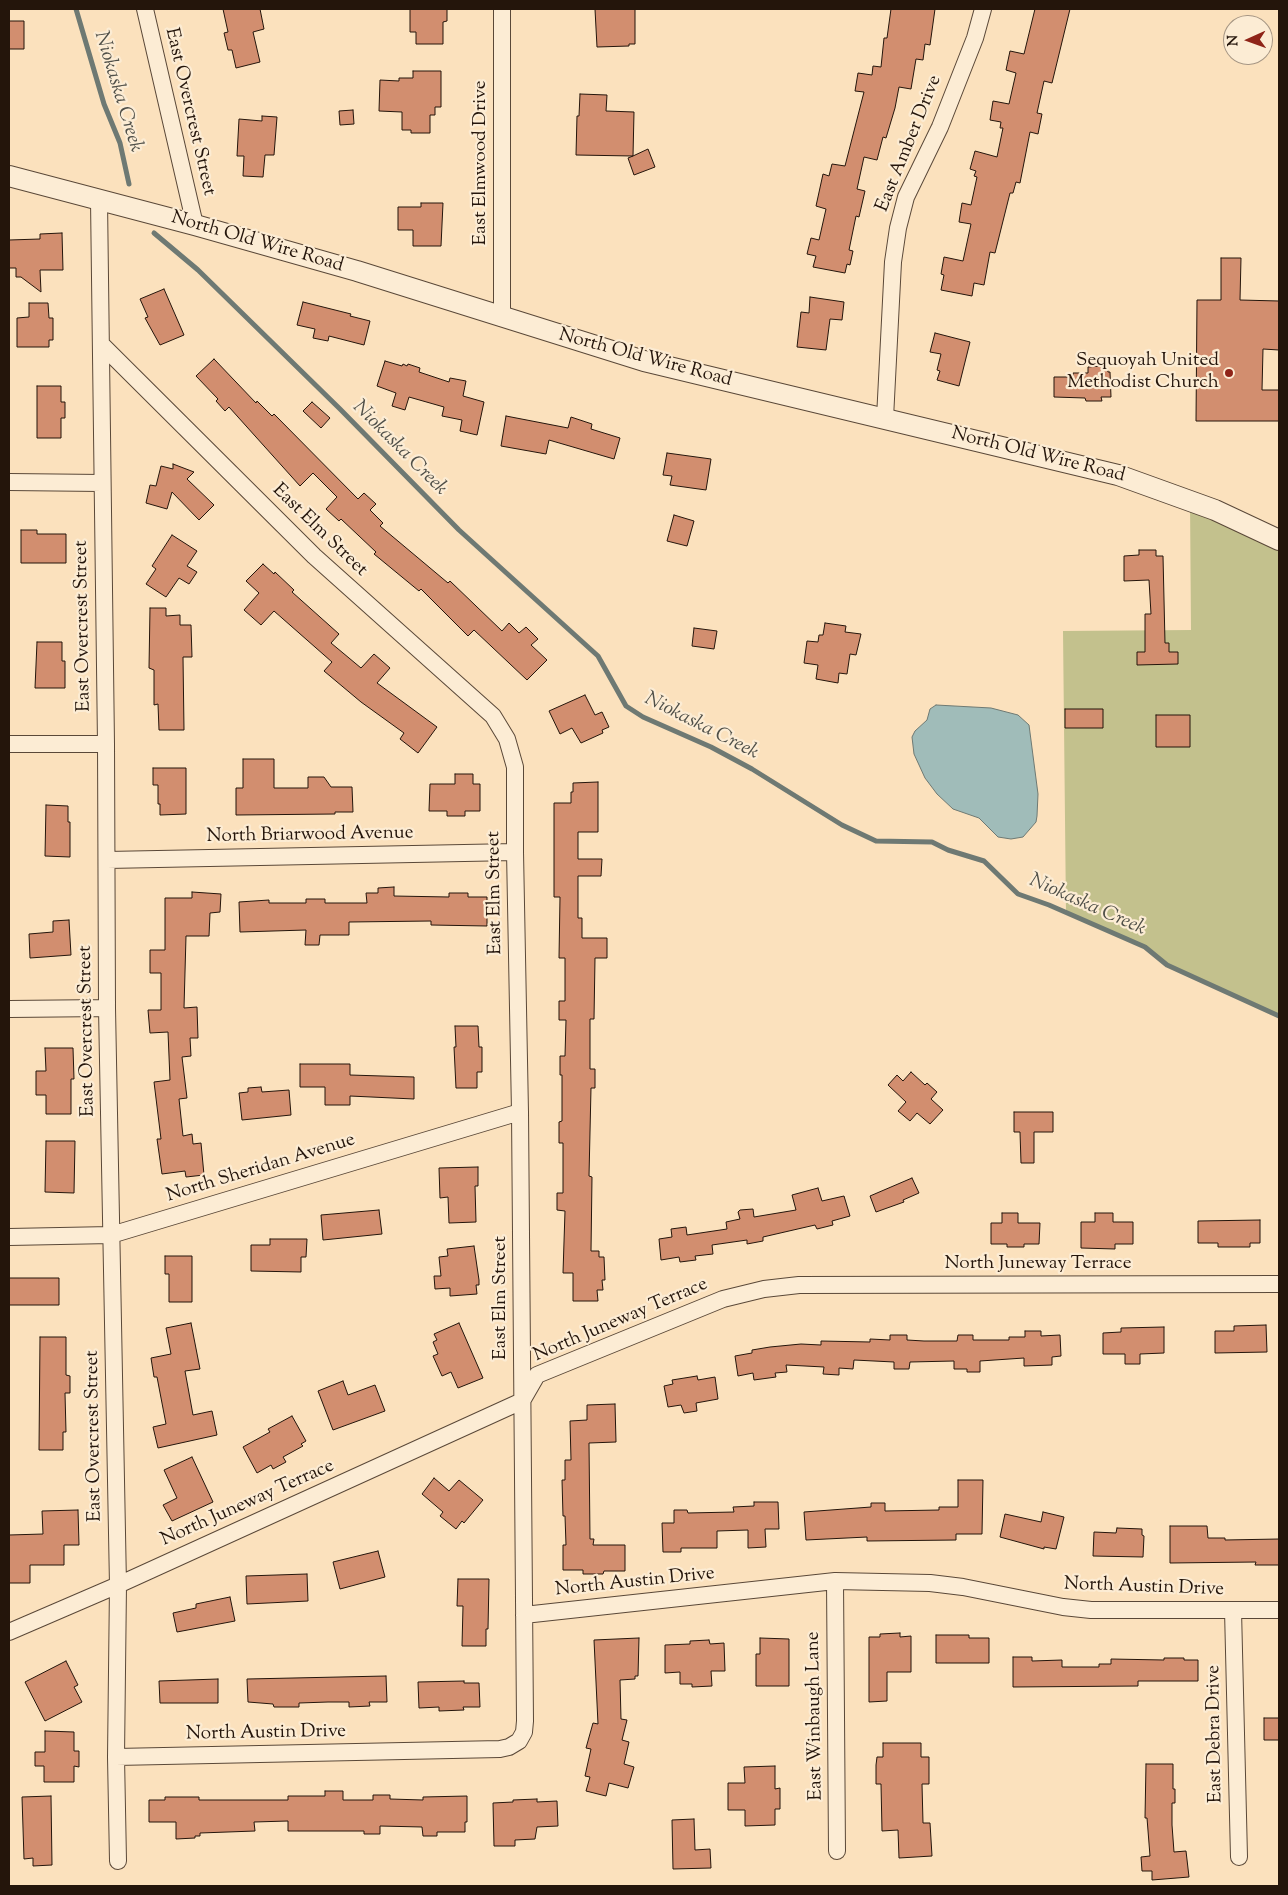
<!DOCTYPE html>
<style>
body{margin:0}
#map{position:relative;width:1288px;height:1895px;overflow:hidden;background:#fbe1bd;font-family:"Sorts Mill Goudy",serif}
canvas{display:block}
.frame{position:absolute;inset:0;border:10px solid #24150b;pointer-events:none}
.north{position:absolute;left:1223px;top:15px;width:50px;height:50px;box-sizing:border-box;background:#fcecd4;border:1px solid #a69684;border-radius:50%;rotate:268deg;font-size:14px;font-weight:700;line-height:20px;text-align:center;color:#24150b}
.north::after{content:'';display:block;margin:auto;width:18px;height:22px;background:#8f2418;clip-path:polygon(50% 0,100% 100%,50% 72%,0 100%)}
</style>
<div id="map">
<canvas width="1288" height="1895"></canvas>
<div class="frame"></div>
<div class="north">N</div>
</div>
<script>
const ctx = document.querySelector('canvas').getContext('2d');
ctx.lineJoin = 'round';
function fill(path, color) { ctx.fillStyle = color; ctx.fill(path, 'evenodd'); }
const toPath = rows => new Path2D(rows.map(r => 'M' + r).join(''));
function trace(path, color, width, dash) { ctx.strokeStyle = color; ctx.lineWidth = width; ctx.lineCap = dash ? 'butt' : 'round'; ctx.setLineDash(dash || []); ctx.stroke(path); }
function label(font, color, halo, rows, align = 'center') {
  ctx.font = font + ' "Sorts Mill Goudy",serif'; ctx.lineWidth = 4.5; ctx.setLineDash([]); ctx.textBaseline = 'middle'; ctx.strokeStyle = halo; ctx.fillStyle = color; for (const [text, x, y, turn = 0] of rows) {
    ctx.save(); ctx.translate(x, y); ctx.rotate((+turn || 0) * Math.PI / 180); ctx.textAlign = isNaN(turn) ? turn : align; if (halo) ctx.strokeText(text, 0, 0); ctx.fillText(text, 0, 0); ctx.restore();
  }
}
fill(toPath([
 [1190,500,1279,540,1279,1016,1167,965,1145,947,1066,913,1063,631,1191,630]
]), '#c3c18d');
const water = toPath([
 [936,705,991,708,1018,715,1029,725,1038,794,1037,816,1036,822,1023,837,1011,839,998,837,979,818,953,809,937,794,925,778,914,754,912,737,915,731,927,720,930,709,936,705]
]);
fill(water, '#a0bcb9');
trace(water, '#6e7973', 1);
trace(toPath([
 [76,9,104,104,120,143,129,184],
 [154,233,198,270,340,409,459,530,598,656,626,706,643,717,711,747,752,769,842,825,876,841,932,842,948,850,984,861,1018,894,1049,905,1145,947,1167,965,1279,1016]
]), '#6e7973', 5);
const building = toPath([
 [223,9,260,9,264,29,253,32,260,62,236,68,232,50,228,50,224,33,228,32,223,9],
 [410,9,447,9,447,21,443,22,443,44,416,44,416,32,410,32,410,9],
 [595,9,635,9,635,44,629,44,629,46,597,47,595,9],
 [891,9,935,9,930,45,925,44,923,60,916,59,911,89,899,87,895,108,886,138,883,137,877,160,864,157,857,189,865,191,859,217,856,216,849,250,853,251,850,265,847,264,845,273,813,267,816,256,807,254,811,238,819,240,826,209,816,206,823,174,829,176,832,164,845,166,864,92,855,91,858,73,872,75,873,66,881,67,884,38,887,38,891,9],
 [1035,9,1070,9,1052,83,1044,81,1037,113,1042,114,1038,134,1030,132,1020,183,1016,182,1013,193,1010,193,995,253,990,252,984,285,974,283,972,296,941,290,944,275,941,274,944,257,963,261,971,224,959,222,962,203,971,205,977,177,974,176,976,171,970,169,975,151,997,157,1003,128,1000,128,1001,122,990,120,993,101,1009,104,1016,73,1006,70,1010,51,1024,54,1035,9],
 [9,21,24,21,24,49,9,49,9,21],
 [413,71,441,71,441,107,435,107,435,115,430,115,430,133,411,133,411,130,402,130,402,112,379,111,380,80,399,81,399,78,413,78,413,71],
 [580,94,607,95,606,111,634,112,633,156,648,149,655,167,634,175,628,158,633,156,576,155,577,116,579,116,580,94],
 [353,110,354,124,340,125,339,111,353,110],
 [262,116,277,117,274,155,265,155,263,177,243,176,244,156,237,156,239,119,262,121,262,116],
 [421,203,443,203,441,246,413,246,413,230,398,230,398,207,421,207,421,203],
 [62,233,63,270,40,270,41,292,21,277,16,277,16,268,9,268,9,240,40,239,40,234,62,233],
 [1221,258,1241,258,1240,300,1279,301,1279,350,1263,349,1262,390,1279,390,1279,421,1196,421,1197,300,1221,300,1221,258],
 [164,289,184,335,160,345,145,318,148,317,140,299,164,289],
 [810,297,844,302,842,320,830,319,826,350,797,347,801,312,809,313,810,297],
 [303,302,351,314,350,316,370,321,364,345,329,336,328,341,313,338,315,329,297,325,303,302],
 [29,303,48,303,49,318,53,318,53,340,49,340,49,347,17,347,17,318,29,317,29,303],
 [935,333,970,342,959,386,937,380,940,371,937,370,941,354,930,352,935,333],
 [214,359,256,403,257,401,272,416,274,414,358,499,364,493,376,504,370,510,383,523,380,526,448,583,450,581,502,631,509,623,519,633,526,627,538,639,531,645,547,660,527,680,474,630,468,636,421,589,419,591,374,554,376,552,341,519,339,521,326,509,337,497,313,473,300,486,229,407,225,411,216,401,218,399,196,376,214,359],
 [385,361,402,366,403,364,407,366,408,364,420,368,419,372,449,382,450,378,466,381,463,396,484,402,477,435,460,431,462,420,442,416,444,407,409,397,405,410,392,406,396,393,377,386,385,361],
 [1102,366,1107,367,1108,372,1110,372,1111,397,1101,397,1102,401,1086,401,1085,398,1054,397,1054,377,1073,377,1073,373,1088,373,1088,367,1102,366],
 [37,386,61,386,61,402,65,402,65,418,61,418,61,438,37,438,37,386],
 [312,402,330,418,321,428,303,411,312,402],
 [506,416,568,428,571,417,592,424,591,429,620,438,614,459,549,440,546,454,501,446,506,416],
 [667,453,711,459,706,490,670,485,672,476,663,475,667,453],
 [173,464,194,472,187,479,214,505,199,520,172,492,167,509,146,503,150,485,156,486,161,466,173,469,173,464],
 [674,515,694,521,687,546,667,541,674,515],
 [21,530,37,530,37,534,66,534,66,563,21,563,21,530],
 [172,535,197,551,187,566,197,572,189,584,179,578,166,597,146,584,156,569,152,566,172,535],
 [1139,550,1156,550,1156,556,1163,556,1165,643,1169,643,1169,652,1178,652,1178,664,1137,665,1137,652,1145,652,1145,614,1151,614,1149,580,1124,581,1124,556,1139,555,1139,550],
 [263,564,274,574,275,572,294,590,292,592,339,634,331,643,361,668,374,654,390,668,377,683,437,727,418,753,400,739,404,733,361,702,324,671,332,662,274,611,261,625,244,610,259,593,246,581,263,564],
 [150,608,166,608,166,616,180,615,180,625,191,625,192,657,183,657,184,730,159,730,158,704,154,705,154,670,149,668,150,608],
 [825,623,846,626,845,632,861,634,856,655,850,654,847,674,839,673,838,683,816,679,818,665,804,663,807,641,818,642,819,635,823,635,825,623],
 [694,628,717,631,714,649,692,646,694,628],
 [37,642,62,642,62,661,65,661,65,688,35,688,37,642],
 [585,695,595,715,602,712,609,727,602,730,603,733,581,743,572,728,560,734,549,711,585,695],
 [1065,709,1103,709,1103,728,1065,728,1065,709],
 [1156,715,1190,715,1190,747,1156,747,1156,715],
 [243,759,274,759,274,788,308,788,308,777,324,777,331,787,352,787,353,812,335,812,335,814,236,815,236,788,243,788,243,759],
 [153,768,186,768,186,814,160,815,160,804,158,804,158,785,153,785,153,768],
 [455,774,473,774,473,784,480,784,480,811,465,811,465,816,447,816,447,811,429,811,430,784,455,784,455,774],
 [598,782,598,832,578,832,578,859,602,859,601,876,578,876,578,918,582,918,582,938,607,938,607,958,595,958,594,1019,590,1019,590,1069,595,1069,595,1088,591,1088,589,1176,592,1177,591,1251,599,1251,599,1257,604,1257,605,1280,602,1280,603,1290,597,1290,598,1301,573,1301,573,1273,563,1273,565,1211,557,1210,557,1193,563,1193,563,1143,559,1143,559,1122,562,1121,562,1075,560,1075,560,1056,565,1056,566,1020,559,1020,559,1001,565,1001,565,958,559,958,560,897,554,897,554,803,571,803,571,792,573,792,573,783,598,782],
 [46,805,68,806,68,822,70,822,70,857,45,856,46,805],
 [394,887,394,896,449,897,449,893,468,893,468,897,487,897,487,926,431,925,431,921,349,922,349,935,320,935,319,945,305,945,306,930,240,932,239,902,269,900,269,903,306,903,306,899,325,899,325,903,367,903,366,893,378,893,378,888,394,887],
 [192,892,221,894,220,912,210,913,209,936,186,936,184,1008,197,1007,198,1038,190,1038,191,1056,182,1057,187,1098,179,1099,183,1136,192,1134,193,1144,201,1143,204,1175,186,1177,185,1171,162,1174,157,1139,161,1139,154,1082,170,1080,168,1032,150,1033,148,1010,161,1010,161,973,150,973,150,950,165,950,165,898,192,898,192,892],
 [69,920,71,955,30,958,29,934,53,932,53,921,69,920],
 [455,1026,478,1026,479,1047,482,1047,482,1072,477,1072,477,1088,456,1088,454,1047,456,1047,455,1026],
 [45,1048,73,1048,74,1079,71,1079,71,1114,46,1114,46,1095,36,1095,36,1071,46,1071,45,1048],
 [300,1064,350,1064,350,1075,414,1077,414,1099,350,1096,350,1105,325,1105,325,1087,300,1087,300,1064],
 [911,1072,925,1085,927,1083,937,1092,931,1099,943,1110,930,1124,917,1113,910,1121,898,1111,906,1102,888,1085,897,1075,903,1081,911,1072],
 [261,1087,262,1092,289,1090,291,1115,242,1120,239,1093,248,1092,248,1088,261,1087],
 [1014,1112,1053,1112,1053,1132,1034,1132,1034,1163,1021,1163,1020,1132,1014,1132,1014,1112],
 [46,1141,75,1141,74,1193,45,1192,46,1141],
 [478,1167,478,1186,475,1186,476,1222,449,1223,448,1197,440,1198,439,1168,478,1167],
 [912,1178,919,1193,903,1200,904,1202,876,1212,870,1196,912,1178],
 [818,1188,822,1201,844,1196,850,1216,832,1221,833,1225,817,1229,815,1225,763,1237,763,1241,747,1244,747,1240,712,1245,713,1254,695,1256,696,1260,680,1262,679,1257,661,1260,659,1239,672,1237,671,1229,686,1227,687,1235,727,1229,726,1222,740,1219,738,1212,740,1210,753,1209,754,1217,796,1210,792,1195,818,1188],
 [379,1210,382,1234,323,1240,321,1215,379,1210],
 [1002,1213,1018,1213,1018,1223,1040,1223,1039,1244,1024,1244,1024,1247,1007,1247,1007,1244,991,1244,991,1223,1002,1223,1002,1213],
 [1095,1213,1113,1213,1113,1222,1133,1222,1133,1244,1115,1244,1115,1249,1081,1248,1081,1222,1095,1222,1095,1213],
 [1260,1220,1260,1243,1250,1243,1250,1247,1218,1247,1218,1243,1198,1243,1198,1221,1260,1220],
 [270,1239,307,1239,306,1257,301,1257,301,1272,251,1271,251,1245,270,1245,270,1239],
 [474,1246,479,1280,479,1285,476,1285,477,1294,450,1296,450,1288,435,1289,434,1276,441,1276,439,1257,448,1256,447,1249,474,1246],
 [165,1256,192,1256,192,1302,169,1302,169,1274,165,1274,165,1256],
 [9,1278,59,1278,59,1305,9,1305,9,1278],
 [191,1323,200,1369,185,1371,193,1415,212,1411,217,1435,158,1448,153,1427,166,1424,157,1377,154,1377,151,1358,171,1354,166,1328,191,1323],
 [459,1323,483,1378,458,1388,451,1372,442,1376,433,1356,438,1354,433,1342,437,1340,434,1334,459,1323],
 [1266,1325,1267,1352,1215,1353,1215,1331,1234,1331,1234,1326,1266,1325],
 [1164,1327,1164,1353,1140,1354,1140,1364,1125,1364,1125,1354,1103,1354,1103,1333,1121,1332,1121,1328,1164,1327],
 [1025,1331,1041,1331,1041,1336,1060,1335,1061,1356,1052,1357,1052,1365,1024,1366,1024,1358,980,1361,980,1372,967,1372,967,1369,954,1369,954,1361,910,1362,909,1369,894,1369,894,1362,854,1360,853,1369,839,1368,839,1375,823,1374,824,1367,786,1365,787,1372,775,1373,776,1377,754,1380,753,1373,738,1376,735,1356,752,1353,752,1350,770,1347,801,1344,821,1345,821,1341,870,1342,870,1339,890,1340,890,1335,907,1335,907,1340,924,1341,957,1341,958,1335,973,1335,973,1340,1009,1340,1009,1337,1025,1337,1025,1331],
 [40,1337,66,1337,66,1375,70,1376,70,1393,65,1393,66,1432,63,1432,63,1450,39,1450,40,1337],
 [697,1376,698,1380,715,1377,718,1399,696,1403,697,1411,684,1413,681,1405,668,1407,664,1386,673,1384,672,1380,697,1376],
 [343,1381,348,1395,375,1385,385,1411,333,1430,318,1391,343,1381],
 [615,1404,616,1442,589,1443,590,1539,594,1539,593,1545,625,1545,625,1571,604,1571,603,1574,583,1574,583,1570,563,1570,563,1545,566,1545,565,1516,563,1516,562,1480,565,1480,565,1460,571,1460,570,1421,587,1420,587,1405,615,1404],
 [292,1416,306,1441,301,1444,303,1446,283,1457,286,1462,273,1469,271,1465,257,1473,243,1447,270,1432,268,1429,292,1416],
 [192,1457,213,1502,172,1521,163,1505,177,1498,164,1470,192,1457],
 [434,1478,449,1491,459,1480,483,1500,464,1523,462,1521,456,1529,440,1516,443,1512,422,1494,434,1478],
 [958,1480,983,1480,982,1534,956,1534,956,1540,867,1541,867,1537,806,1540,804,1512,871,1507,871,1503,885,1503,885,1511,939,1510,939,1507,958,1507,958,1480],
 [754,1502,778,1502,779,1529,765,1529,766,1547,748,1548,748,1530,717,1531,717,1548,681,1548,681,1552,663,1552,662,1523,674,1523,674,1510,687,1510,688,1513,734,1512,733,1507,754,1506,754,1502],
 [78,1510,79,1545,64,1545,64,1565,30,1565,30,1583,9,1583,9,1535,43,1534,42,1511,78,1510],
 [1043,1512,1064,1517,1056,1549,1044,1547,1044,1549,1000,1537,1005,1514,1041,1522,1043,1512],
 [1170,1526,1207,1526,1208,1538,1225,1538,1225,1540,1279,1539,1279,1565,1255,1565,1256,1562,1170,1563,1170,1526],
 [1117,1528,1142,1529,1142,1535,1144,1536,1143,1557,1093,1556,1094,1532,1116,1533,1117,1528],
 [378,1551,385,1577,340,1589,333,1562,378,1551],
 [307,1574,308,1601,247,1604,246,1576,307,1574],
 [458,1579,489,1579,488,1629,486,1629,486,1646,462,1646,463,1606,457,1606,458,1579],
 [230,1597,235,1621,177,1632,173,1613,196,1608,196,1604,230,1597],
 [900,1633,900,1637,911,1636,911,1672,887,1672,887,1701,869,1702,869,1637,880,1637,880,1634,900,1633],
 [936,1635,969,1635,969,1638,989,1638,989,1663,936,1663,936,1635],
 [639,1638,638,1676,635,1676,635,1679,620,1680,621,1719,627,1720,622,1740,629,1742,624,1764,634,1767,628,1788,609,1783,606,1796,586,1791,590,1777,585,1776,591,1749,586,1748,593,1723,598,1724,594,1640,639,1638],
 [760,1638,789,1639,789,1686,756,1686,756,1654,760,1654,760,1638],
 [709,1640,710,1644,724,1643,725,1671,711,1671,712,1686,692,1687,692,1684,680,1684,680,1672,665,1673,665,1645,690,1644,690,1641,709,1640],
 [1013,1657,1032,1657,1032,1661,1062,1660,1062,1667,1099,1667,1099,1664,1111,1664,1111,1659,1164,1660,1164,1658,1184,1658,1184,1660,1198,1660,1198,1681,1138,1681,1138,1686,1013,1687,1013,1657],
 [66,1661,78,1685,74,1687,82,1702,45,1721,25,1682,66,1661],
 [386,1676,387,1702,369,1702,370,1706,349,1707,349,1702,328,1702,299,1703,299,1707,274,1707,273,1704,248,1702,247,1679,386,1676],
 [218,1679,218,1703,160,1703,159,1681,218,1679],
 [464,1681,464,1683,479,1683,480,1707,463,1707,464,1710,439,1711,439,1707,419,1708,418,1682,464,1681],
 [1264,1718,1279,1718,1279,1740,1264,1740,1264,1718],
 [45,1731,74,1732,74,1751,79,1751,79,1767,74,1766,74,1782,44,1782,44,1766,35,1766,35,1752,45,1752,45,1731],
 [883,1743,921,1743,921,1757,929,1757,929,1784,922,1784,923,1823,930,1823,932,1856,899,1858,898,1830,882,1831,881,1784,876,1784,876,1765,877,1757,883,1757,883,1743],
 [1146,1764,1173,1764,1173,1789,1175,1789,1175,1803,1172,1803,1172,1825,1174,1852,1186,1851,1189,1877,1152,1880,1152,1871,1142,1871,1141,1857,1150,1856,1147,1818,1145,1818,1146,1764],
 [775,1766,775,1789,780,1788,780,1809,775,1809,775,1825,745,1826,745,1810,728,1810,728,1783,745,1783,744,1767,775,1766],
 [325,1791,343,1791,343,1800,373,1800,373,1795,390,1795,390,1799,423,1800,423,1797,467,1796,467,1822,465,1822,465,1832,437,1832,437,1836,423,1836,422,1827,380,1826,380,1834,364,1834,364,1831,288,1831,288,1821,254,1822,255,1831,200,1833,200,1836,195,1836,195,1838,176,1839,176,1822,149,1822,149,1800,165,1800,165,1797,199,1797,199,1800,288,1800,288,1796,325,1796,325,1791],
 [51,1796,52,1865,33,1866,33,1858,24,1859,22,1797,51,1796],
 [537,1799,537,1802,557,1801,558,1826,537,1827,535,1839,515,1840,515,1846,494,1846,493,1803,513,1802,513,1800,537,1799],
 [694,1819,695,1850,710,1849,711,1868,673,1869,672,1820,694,1819]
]);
fill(building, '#d28e6f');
trace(building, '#24150b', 1);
const minor = toPath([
 [145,9,195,225],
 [502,9,502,318],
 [99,200,106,744,107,1008,118,1585,116,1757,118,1861],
 [101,344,314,556,493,716,507,739,515,767,515,852,520,1112,525,1721,524,1732,519,1741,509,1747,500,1749,116,1757],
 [885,418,893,262,898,228,906,197,940,127,975,38,983,9],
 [9,482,102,483],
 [9,744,106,744],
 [107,860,515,852],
 [9,1009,107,1008],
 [9,1237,111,1235,520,1112],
 [835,1581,837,1851],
 [1233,1610,1239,1857],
 [524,1615,835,1581,930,1583,963,1587,1063,1607,1091,1610,1279,1610],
 [9,1632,118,1585,522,1401,537,1375,723,1299,764,1289,799,1285,1279,1284]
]);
const tertiary = toPath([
 [9,176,195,225,357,271,644,361,1118,475,1215,510,1279,540]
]);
trace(minor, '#5a4838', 18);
trace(tertiary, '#5a4838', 22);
trace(minor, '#fcecd4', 16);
trace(tertiary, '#fcecd4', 20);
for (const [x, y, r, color] of [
 [1229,373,5,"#8f2418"]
]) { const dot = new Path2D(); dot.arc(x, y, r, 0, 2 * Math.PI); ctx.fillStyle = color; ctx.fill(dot); trace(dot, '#fcecd4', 2); }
label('19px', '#24150b', '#fcecd4', [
 ["East Overcrest Street",189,112,77],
 ["East Amber Drive",910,144,-68],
 ["East Elmwood Drive",482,163,-90],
 ["North Old Wire Road",257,243,16],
 ["North Old Wire Road",645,359,15],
 ["North Old Wire Road",1038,456,14],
 ["East Elm Street",319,531,44],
 ["East Overcrest Street",84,626,-91],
 ["North Briarwood Avenue",310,836,-1],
 ["East Elm Street",496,893,-91],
 ["East Overcrest Street",88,1031,-91],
 ["North Sheridan Avenue",261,1169,-17],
 ["North Juneway Terrace",1038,1265],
 ["East Elm Street",502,1298,-90],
 ["North Juneway Terrace",621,1321,-23],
 ["East Overcrest Street",95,1436,-91],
 ["North Juneway Terrace",248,1504,-24],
 ["North Austin Drive",635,1583,-6],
 ["North Austin Drive",1144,1588,2],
 ["East Winbaugh Lane",816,1716,-91],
 ["North Austin Drive",266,1734,-1],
 ["East Debra Drive",1216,1734,-91]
]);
label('19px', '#24150b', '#fcecd4', [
 ["Sequoyah United",1219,362],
 ["Methodist Church",1219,384]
], 'right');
label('italic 20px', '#4f4f48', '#fcecd4', [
 ["Niokaska Creek",117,92,73],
 ["Niokaska Creek",399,449,45],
 ["Niokaska Creek",701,727,27],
 ["Niokaska Creek",1087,906,24]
]);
</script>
